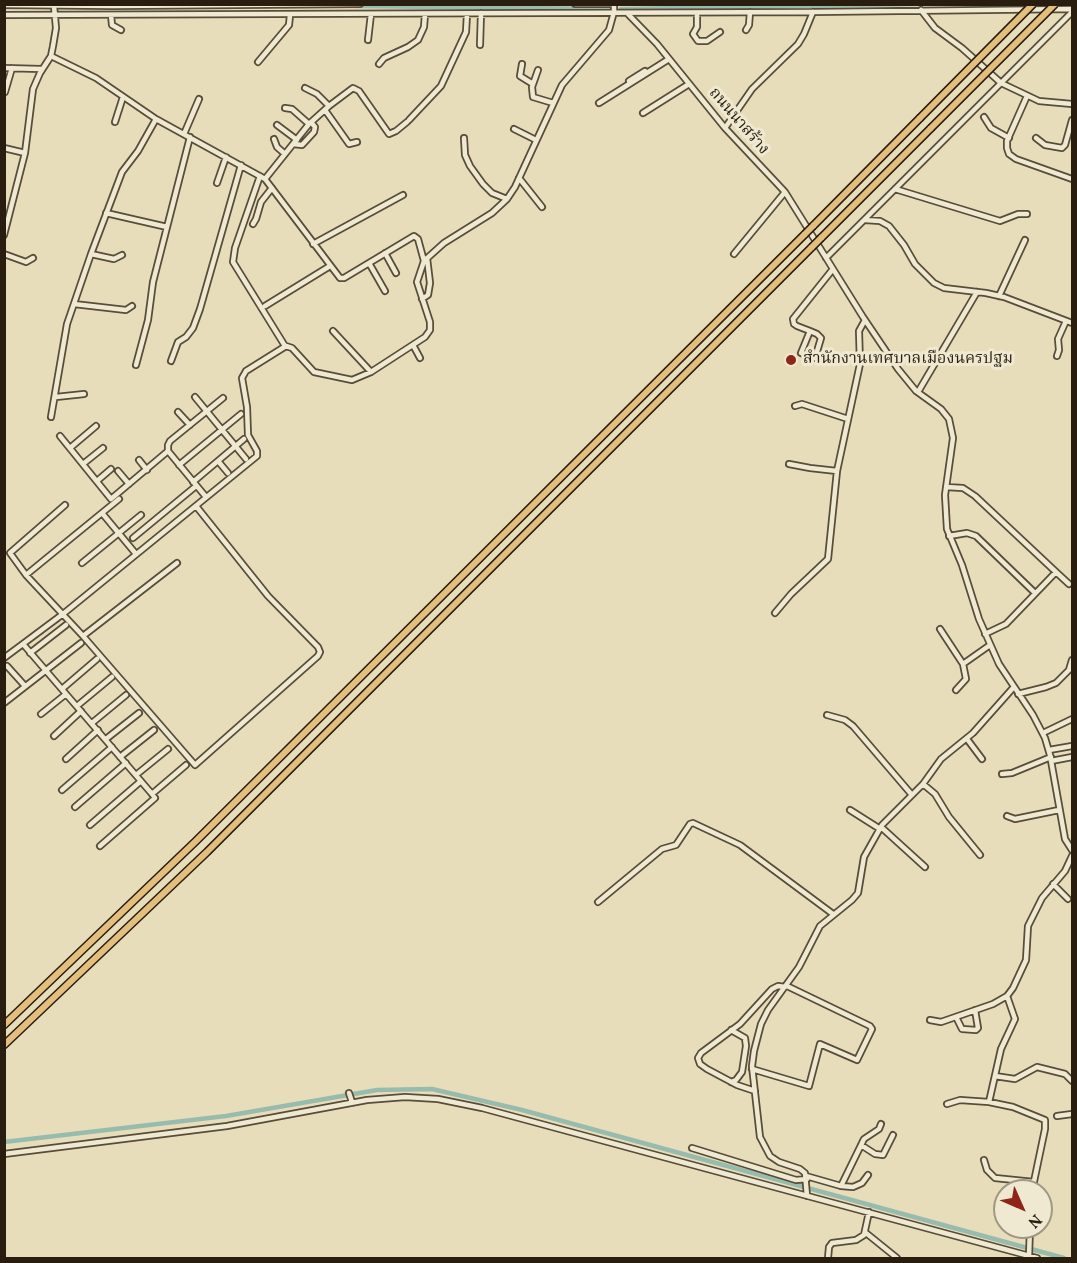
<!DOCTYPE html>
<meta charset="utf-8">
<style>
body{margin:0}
#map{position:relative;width:1077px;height:1263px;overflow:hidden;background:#e8ddba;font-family:Vollkorn,serif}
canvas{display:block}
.frame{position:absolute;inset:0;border:6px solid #281d0f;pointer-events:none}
.north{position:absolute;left:993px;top:1179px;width:60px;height:60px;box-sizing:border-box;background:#f0e9d2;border:2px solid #a09784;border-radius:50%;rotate:135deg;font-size:16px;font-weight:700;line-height:24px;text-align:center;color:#281d0f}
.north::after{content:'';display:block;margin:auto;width:21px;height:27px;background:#8f2418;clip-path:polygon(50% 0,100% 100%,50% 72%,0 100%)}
</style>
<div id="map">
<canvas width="1077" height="1263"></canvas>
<div class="frame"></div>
<div class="north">N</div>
</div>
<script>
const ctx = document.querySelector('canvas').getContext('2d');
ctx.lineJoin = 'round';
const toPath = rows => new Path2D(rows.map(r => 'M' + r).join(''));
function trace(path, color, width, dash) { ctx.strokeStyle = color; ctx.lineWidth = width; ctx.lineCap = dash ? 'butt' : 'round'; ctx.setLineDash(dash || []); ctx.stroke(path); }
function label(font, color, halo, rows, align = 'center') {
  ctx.font = font + ' Vollkorn,"Noto Serif Thai",serif'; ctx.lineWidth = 6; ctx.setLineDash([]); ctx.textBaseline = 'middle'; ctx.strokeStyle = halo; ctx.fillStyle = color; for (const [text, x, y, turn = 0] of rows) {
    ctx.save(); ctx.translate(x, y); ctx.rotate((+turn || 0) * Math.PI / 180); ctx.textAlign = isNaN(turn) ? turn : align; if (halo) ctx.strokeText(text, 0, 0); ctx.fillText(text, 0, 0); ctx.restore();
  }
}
trace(toPath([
 [355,6,610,9],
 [4,7,20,7],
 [621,9,920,4],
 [4,1142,226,1116,377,1090,432,1089,522,1110,1064,1258]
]), '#97bcae', 4.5);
const minor = toPath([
 [575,4,614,4],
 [4,5,113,6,360,4],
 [921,10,935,28,962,48,1001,83,1039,101,1072,104],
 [627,13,657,44,725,128,785,192,863,317,898,369,916,391,941,409,949,419,953,438,945,495,947,529,962,565,979,619,999,664,1033,715,1045,738,1050,755,1065,839,1072,850],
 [697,13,697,27,693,34,698,41,707,41,720,32],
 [4,15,813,12,1072,9],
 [111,15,112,25,121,30],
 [746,30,749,25,750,12],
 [368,40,371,14],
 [480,45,481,13],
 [51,56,96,78,156,119,265,179,340,278,344,278,414,236,418,239,424,261],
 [258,62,289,25,290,15],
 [379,64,384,58,408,47,418,40,424,27,425,14],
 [522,64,520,76,533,84],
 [4,68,41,69],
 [538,70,532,87,533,97,553,103],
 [629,81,645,71],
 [305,88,317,94,329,106],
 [5,92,12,68],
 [1027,96,1007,141,1007,148,1009,154,1016,159,1072,179],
 [599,103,669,59],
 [285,108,292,109,309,124],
 [325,110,349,144,357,142],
 [643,113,689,84],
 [984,117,991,128,1009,138],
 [409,120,441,86,466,32,467,14],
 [115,122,123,97],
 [277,125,297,140],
 [725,128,752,89,798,44,804,34,813,12],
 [514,129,536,140],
 [184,134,199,99],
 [464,138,465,155,470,166,483,184,492,193,507,199],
 [1036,138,1045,145,1062,148,1065,145,1072,120],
 [274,139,277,147,285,154],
 [293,144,302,145,314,132,315,127,311,122],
 [4,148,25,153],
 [260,176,235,248,233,262,285,346],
 [519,178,542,207],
 [265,179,309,124,329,106,353,88,359,91,389,134,396,131,407,122],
 [217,183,226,157],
 [895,189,1000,221,1018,214,1027,214],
 [106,213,167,227],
 [865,220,880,221,889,226,904,245,915,264,934,283,944,288,986,293,1004,297,1072,323],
 [253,224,256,219,261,202,272,188],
 [4,235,25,153,33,89,40,73,51,56,53,46,56,28,54,6],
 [313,244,403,195],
 [385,253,396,273],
 [4,254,26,262,33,258],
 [91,254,114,259,122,255],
 [734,254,785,192],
 [826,258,1072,12],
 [369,263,385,291],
 [999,296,1025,240],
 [422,299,428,295,430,283,427,258],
 [74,304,126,310,132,306],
 [265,306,330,266],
 [333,331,371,372],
 [810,331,801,353,815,358,821,338,817,334,810,331,797,326,794,324,793,319,833,269],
 [413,345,420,358],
 [1057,356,1059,350,1058,339,1066,321],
 [171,361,178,342,186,337,193,328,200,309,241,165],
 [136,365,148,320,153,282,190,137],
 [918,392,977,292],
 [56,397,84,394],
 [195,397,246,459],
 [795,406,802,404,848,419],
 [178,412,190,425],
 [51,417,67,324,91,254,122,172,138,151,156,119],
 [60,436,111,499,168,451,168,445,170,441,223,398],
 [70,448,96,426],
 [168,451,206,497],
 [139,460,147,470],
 [218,461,228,473],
 [83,464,103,448],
 [789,464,810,468,837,471],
 [179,465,241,414],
 [118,471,129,484],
 [97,481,111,469],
 [193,482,244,439],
 [946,487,963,488,975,496,1056,572,1006,624,985,634],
 [65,505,10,553,26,575,83,636,177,563],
 [102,513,136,554],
 [949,536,967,533,976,536,1035,593],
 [133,538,196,486],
 [82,563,141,515],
 [1056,572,1069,584],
 [26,575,119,499],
 [775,613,791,594,828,559,837,471,860,364,859,331,865,320],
 [940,629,963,664,990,645],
 [83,636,195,765,318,656,320,652,318,647,268,596,196,506],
 [23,644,152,794,186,765],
 [30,653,66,625],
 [4,658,63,614,257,456,257,451,248,435,247,407,242,378,246,371,286,346,292,348,314,372,352,380,371,372,425,337,430,330,430,322,417,282,424,261,444,243,492,213,507,199,515,187,562,85,609,30,614,12,614,4],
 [7,666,25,686],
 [62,689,97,659],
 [956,690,966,679,963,664],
 [1018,694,1046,687,1056,683,1069,670,1072,660],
 [4,703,81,643],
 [77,706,112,677],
 [41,714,66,694],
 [827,715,845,720,853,726,912,795],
 [92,723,126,695],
 [1043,733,1072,719],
 [54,736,81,711],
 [106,739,139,713],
 [967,739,982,759],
 [1049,750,1072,746],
 [120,757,154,730],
 [66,759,98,730],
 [1051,761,1072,757],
 [1002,774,1012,773,1051,757],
 [136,775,168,749],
 [923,784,935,794,949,817,980,855],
 [62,790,112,747],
 [75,807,126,763],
 [850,810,880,829],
 [1007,816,1015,819,1059,810],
 [90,825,141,781],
 [881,827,925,867],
 [100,846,155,798,152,794],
 [1053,884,1068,899],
 [598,902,662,849,676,845,690,824,693,823,740,845,833,914],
 [956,1017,962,1029,976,1030,978,1028,975,1010],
 [930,1020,941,1022,993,1004,1007,996],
 [752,1069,809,1086,820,1044,857,1060,872,1029,870,1026,787,986],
 [995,1076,1015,1079,1037,1067,1065,1074,1072,1081],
 [731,1082,736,1080,742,1072,746,1046,745,1038,731,1030],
 [755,1091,737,1085,707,1069,700,1064,698,1058,701,1053,740,1024,772,989,778,986,785,987],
 [349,1093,352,1102],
 [989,1102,1001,1049,1015,1019,1007,996,1013,988,1026,960,1028,926,1042,898,1065,871,1072,856],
 [947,1104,960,1100,989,1102,1013,1107,1045,1120,1045,1129,1032,1191],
 [1057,1116,1072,1114],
 [861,1145,875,1154,883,1155,893,1135],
 [692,1148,796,1180,807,1179],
 [4,1154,227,1126,367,1100,405,1097,438,1099,482,1108,1037,1258],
 [984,1160,987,1170,995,1178,1034,1182],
 [806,1176,841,1186,864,1139,879,1129,881,1124],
 [841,1186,853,1187,862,1183,868,1175],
 [807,1196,805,1173,800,1169,779,1162,770,1156,760,1137,752,1066,754,1051,761,1024,768,1010,799,967,820,926,852,900,858,893,864,857,882,825,923,784,941,759,973,733,1013,688],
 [866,1233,897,1258],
 [1029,1257,1030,1227],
 [828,1258,829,1247,832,1243,856,1240,864,1235,869,1212]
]);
const highway = toPath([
 [813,226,920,118],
 [821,238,931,128],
 [4,1025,196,841,805,234],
 [4,1045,207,852,812,247]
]);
trace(minor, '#584d3a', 8);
trace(highway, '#281d0f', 9);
trace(minor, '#f0e9d2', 4.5);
trace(highway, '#e4be7d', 6);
const highwayBridge = toPath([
 [920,118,1033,4],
 [931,128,1055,4],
 [805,234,813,226],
 [812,247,821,238]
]);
trace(highwayBridge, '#281d0f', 9, []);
trace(highwayBridge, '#e4be7d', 6);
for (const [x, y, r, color] of [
 [791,360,6,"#8f2418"]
]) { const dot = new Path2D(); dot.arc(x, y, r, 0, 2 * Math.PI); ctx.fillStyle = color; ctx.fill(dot); trace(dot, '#f0e9d2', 2); }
label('16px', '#281d0f', '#f0e9d2', [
 ["ถนนนาสร้าง",738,122,49]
]);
label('16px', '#281d0f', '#f0e9d2', [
 ["สำนักงานเทศบาลเมืองนครปฐม",803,360]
], 'left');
</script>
